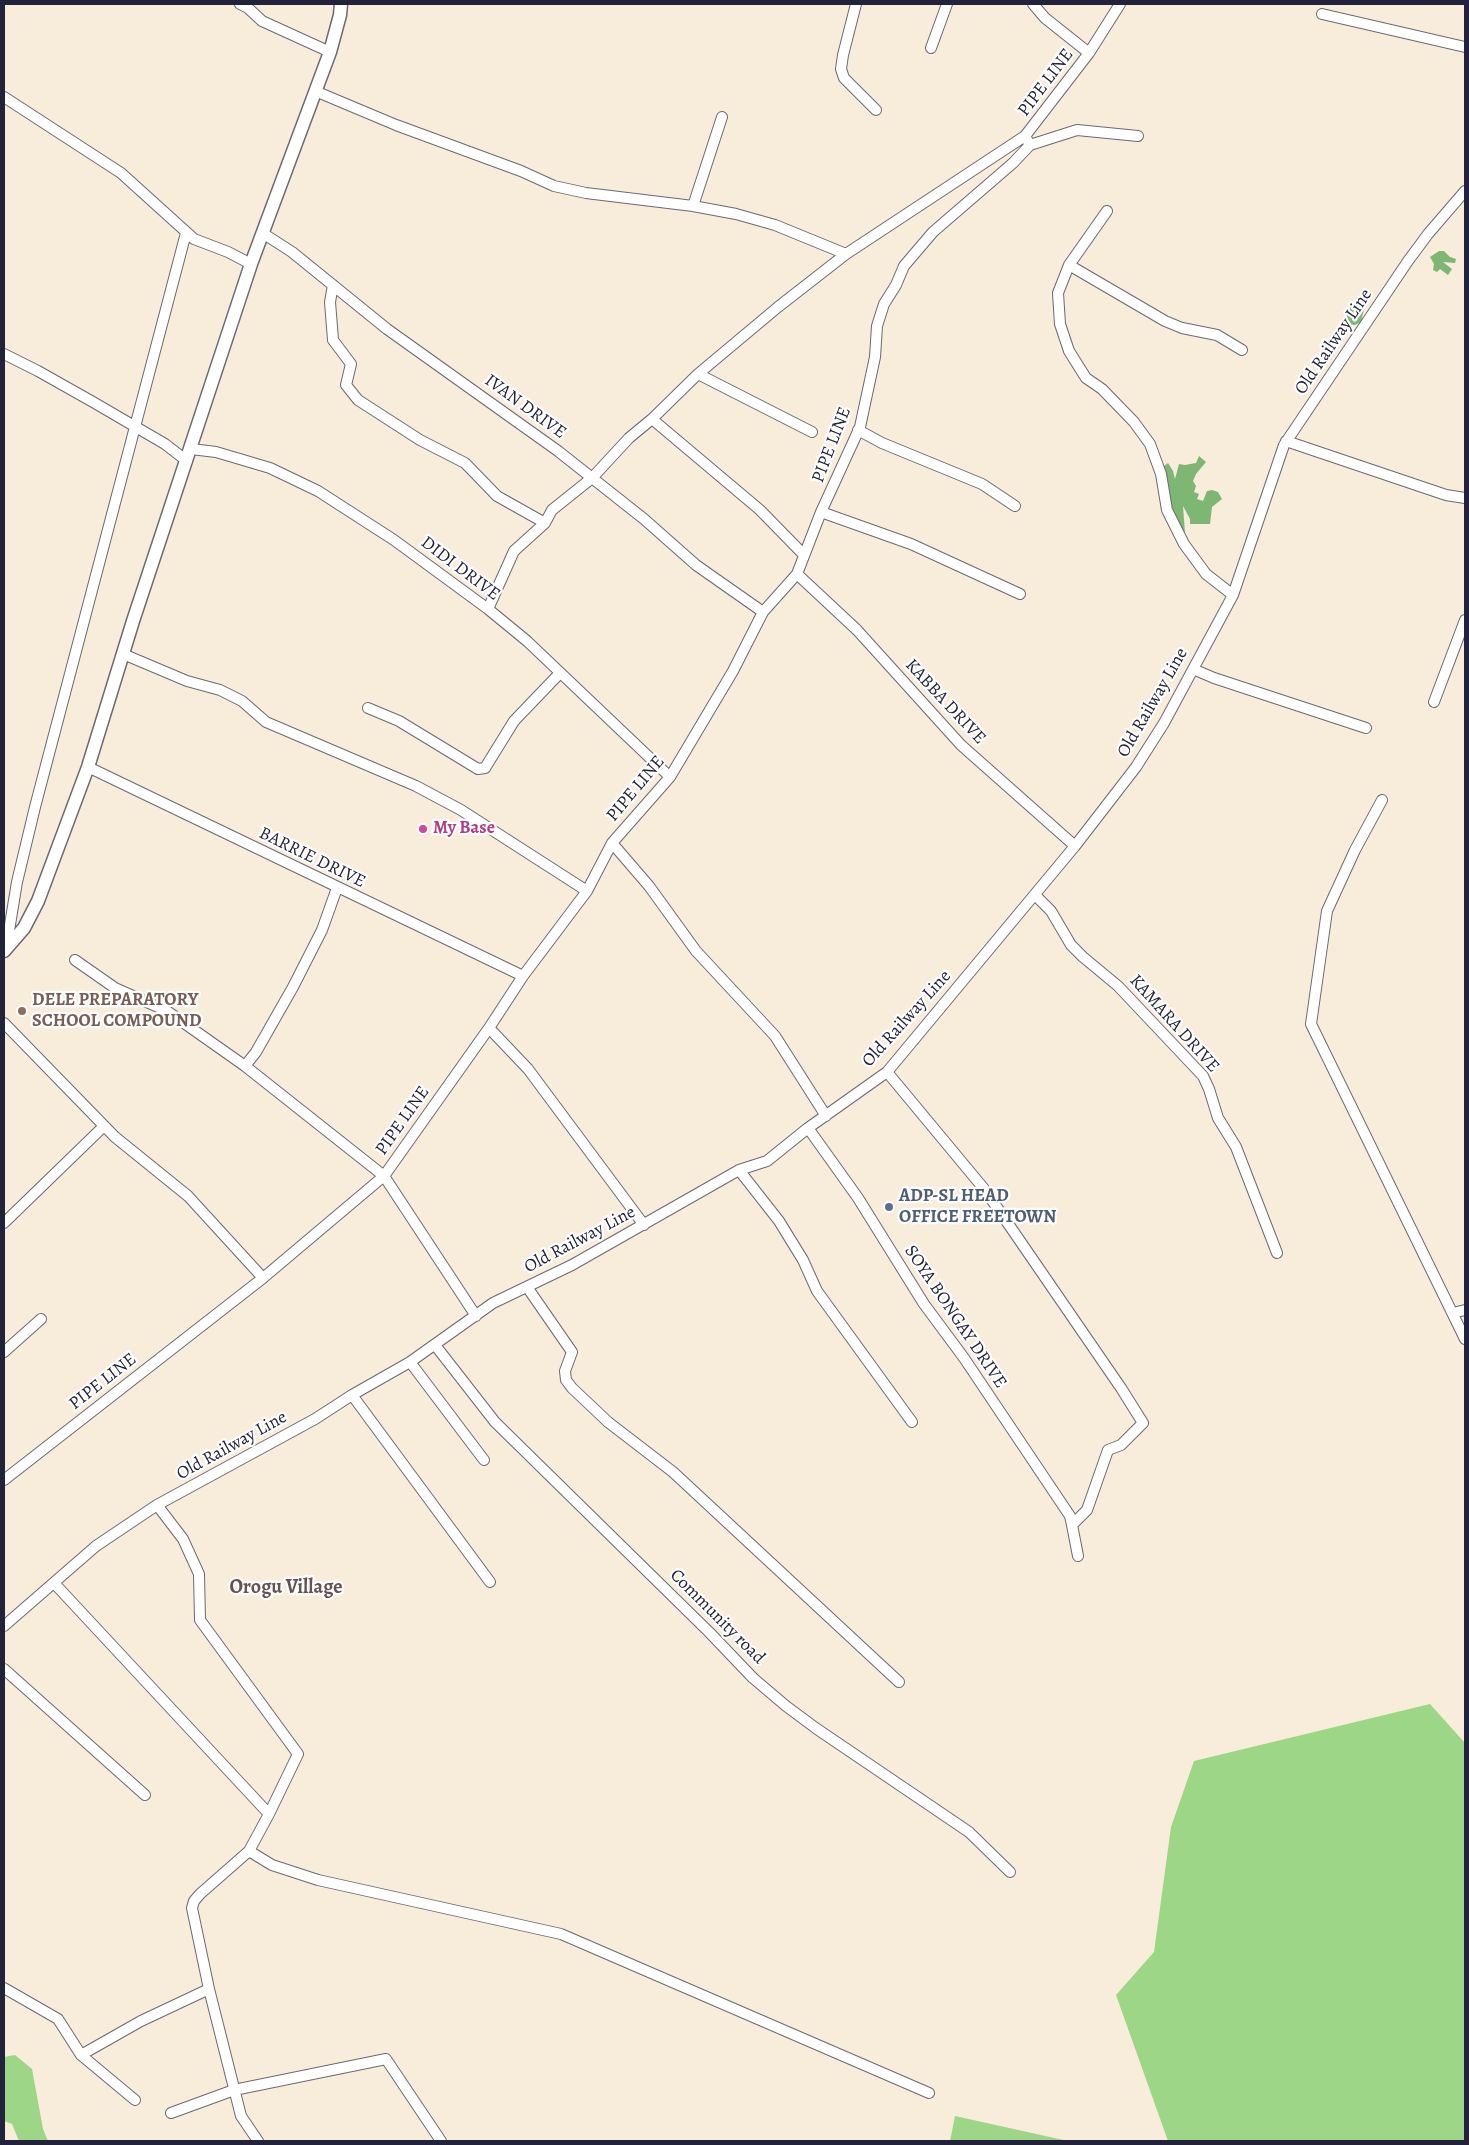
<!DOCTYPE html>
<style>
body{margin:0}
#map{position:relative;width:1469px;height:2145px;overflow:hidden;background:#f8ecdb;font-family:Alegreya,serif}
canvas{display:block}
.frame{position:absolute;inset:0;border:5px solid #22223b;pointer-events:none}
</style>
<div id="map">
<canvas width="1469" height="2145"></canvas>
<div class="frame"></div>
</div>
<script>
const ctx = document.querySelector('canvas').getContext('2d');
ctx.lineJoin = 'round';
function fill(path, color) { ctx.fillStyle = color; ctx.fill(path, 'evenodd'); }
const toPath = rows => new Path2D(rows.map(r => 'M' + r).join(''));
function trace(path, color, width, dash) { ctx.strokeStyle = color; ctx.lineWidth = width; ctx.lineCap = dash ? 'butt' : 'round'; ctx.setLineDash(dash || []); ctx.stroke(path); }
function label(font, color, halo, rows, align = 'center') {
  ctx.font = font + ' Alegreya,serif'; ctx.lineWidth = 4.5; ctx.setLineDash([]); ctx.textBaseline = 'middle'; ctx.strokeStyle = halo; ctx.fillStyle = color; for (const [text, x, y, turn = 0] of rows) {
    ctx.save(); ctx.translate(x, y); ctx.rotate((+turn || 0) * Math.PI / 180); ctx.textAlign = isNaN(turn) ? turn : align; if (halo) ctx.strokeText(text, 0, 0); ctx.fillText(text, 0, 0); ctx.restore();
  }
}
fill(toPath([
 [1430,1704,1465,1743,1465,2141,1168,2141,1116,1995,1154,1952,1171,1827,1194,1761],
 [15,2055,32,2069,43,2129,48,2141,19,2141,12,2124,4,2121,4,2057],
 [955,2116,1068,2141,950,2141]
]), '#9ed688');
fill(toPath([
 [1439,251,1444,251,1450,257,1456,259,1455,263,1443,262,1452,269,1448,275,1440,269,1437,272,1433,270,1434,264,1430,257],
 [1352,304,1364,309,1361,322,1355,325,1347,324,1347,313],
 [1199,456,1206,462,1196,474,1193,481,1196,486,1194,492,1199,494,1197,499,1203,501,1207,491,1212,490,1218,492,1222,499,1212,507,1210,524,1190,524,1190,519,1183,506,1185,533,1170,512,1163,467,1168,463,1173,471,1175,479,1179,464,1185,465,1196,463]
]), '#7eb774');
const minor = toPath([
 [240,4,248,8,262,21,330,52],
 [856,4,843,55,841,69,844,78,876,110],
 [1033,4,1045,18,1089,53],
 [1322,14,1465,47],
 [931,48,947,4],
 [315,91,396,125,521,171,554,186,586,193,693,206,736,214,775,225,846,254],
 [4,97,121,173,194,239,228,252,251,264],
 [1030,145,1077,130,1138,136],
 [693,206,722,117],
 [1107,211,1069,265,1058,293,1060,324,1069,351,1086,378,1102,389,1134,422,1150,444,1161,474,1167,510,1184,544,1206,574,1233,595],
 [264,234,292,252,387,329,558,451,644,519,696,565,763,612],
 [1069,265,1165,321,1182,328,1217,335,1242,350],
 [333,285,330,302,333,340,351,364,346,385,358,400,420,440,465,463,497,496,545,523],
 [4,354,38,371,93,402,165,444,187,461],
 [698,374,812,432],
 [652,419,760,510,804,555],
 [858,430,882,443,982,484,1015,506],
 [1286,441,1446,495,1465,498],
 [191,449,216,452,270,468,318,491,394,540,488,609,527,641,670,777],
 [821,512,911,544,1020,594],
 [797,574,857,630,961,745,1075,846],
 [488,609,514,551,545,523,552,510,592,478,629,438,652,419,698,374,778,307,846,254,1025,136],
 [123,654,187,681,220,690,242,701,266,722,416,786,461,810,587,891],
 [1193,669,1214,678,1366,728],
 [1434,702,1465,620],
 [368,708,399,721,478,769,485,768,514,721,560,673],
 [88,767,523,976],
 [1382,800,1355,850,1327,911,1311,1024,1465,1339],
 [612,843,649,886,696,951,775,1036,826,1116],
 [1035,895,1051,911,1071,945,1083,957,1118,986,1203,1076,1209,1089,1218,1118,1236,1147,1277,1253],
 [6,949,17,882,35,807,186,233],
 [75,960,115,988,167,1011,245,1066,384,1176,476,1316],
 [4,1023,115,1137,188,1196,263,1278],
 [489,1028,528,1069,644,1225],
 [245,1066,256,1052,293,987,322,930,337,888],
 [887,1072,985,1190,1121,1388,1143,1423,1121,1445,1108,1450,1087,1510,1072,1525,1078,1556],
 [808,1128,858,1198,924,1304,964,1358,1070,1516,1072,1525],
 [739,1170,779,1221,803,1260,817,1291,912,1422],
 [4,1223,104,1126],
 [527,1287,572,1352,565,1371,566,1380,572,1388,608,1422,673,1472,899,1682],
 [1453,1313,1465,1310],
 [435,1345,495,1422,710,1633,753,1678,786,1706,817,1729,969,1832,1010,1872],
 [4,1352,41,1319],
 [410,1362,484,1460],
 [352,1395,490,1582],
 [4,1480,263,1278,384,1176,489,1028,523,976,587,891,612,843,670,777,733,671,763,612,797,574,821,512,860,427,875,357,877,326,884,304,896,285,904,266,933,232,1013,163,1030,145,1025,136,1089,53,1120,4],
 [157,1505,183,1539,199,1574,200,1620,298,1754,269,1814],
 [54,1583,269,1814,249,1851,200,1894,194,1901,192,1908,209,1989,241,2116,258,2141],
 [4,1626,96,1546,157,1505,315,1419,352,1395,410,1362,493,1303,572,1265,739,1170,767,1161,808,1128,887,1072,1075,846,1136,767,1164,723,1233,595,1284,445,1408,261,1428,234,1465,191],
 [4,1669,145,1795],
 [249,1851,272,1865,318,1880,561,1934,929,2093],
 [4,1988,58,2019,81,2055,135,2100],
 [81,2055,141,2021,209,1989],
 [171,2113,234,2090,386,2059,441,2141]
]);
const tertiary = toPath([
 [4,951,24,928,38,901,88,767,133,621,251,264,330,52,340,15,341,4]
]);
trace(minor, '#6d6973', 12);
trace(tertiary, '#6d6973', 15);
trace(minor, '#fff', 10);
trace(tertiary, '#fff', 12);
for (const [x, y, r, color] of [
 [423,829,5,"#d1479c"],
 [22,1011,5,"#8d6e63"],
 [889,1207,5,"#5c6f8a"]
]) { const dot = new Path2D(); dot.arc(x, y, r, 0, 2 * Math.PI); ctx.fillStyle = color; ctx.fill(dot); trace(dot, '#fff', 2); }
label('18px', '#22223b', '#fff', [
 ["PIPE LINE",1046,83,-53],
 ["Old Railway Line",1334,342,-56],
 ["IVAN DRIVE",525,407,36],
 ["PIPE LINE",832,445,-69],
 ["DIDI DRIVE",460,569,37],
 ["KABBA DRIVE",945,702,47],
 ["Old Railway Line",1153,703,-60],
 ["PIPE LINE",636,789,-50],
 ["BARRIE DRIVE",312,858,26],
 ["Old Railway Line",907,1019,-48],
 ["KAMARA DRIVE",1174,1024,48],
 ["PIPE LINE",403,1121,-55],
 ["Old Railway Line",580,1240,-28],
 ["SOYA BONGAY DRIVE",955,1317,56],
 ["PIPE LINE",103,1382,-38],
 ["Old Railway Line",232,1446,-29],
 ["Community road",717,1617,45]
]);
label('bold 18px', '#b23c85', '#fff', [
 ["My Base",433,829]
], 'left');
label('bold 18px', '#785e54', '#fff', [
 ["DELE PREPARATORY",32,1001],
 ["SCHOOL COMPOUND",32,1022]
], 'left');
label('bold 18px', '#4e5e75', '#fff', [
 ["ADP-SL HEAD",899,1197],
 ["OFFICE FREETOWN",899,1218]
], 'left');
label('bold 20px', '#675252', '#fff', [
 ["Orogu Village",286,1588]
]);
</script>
